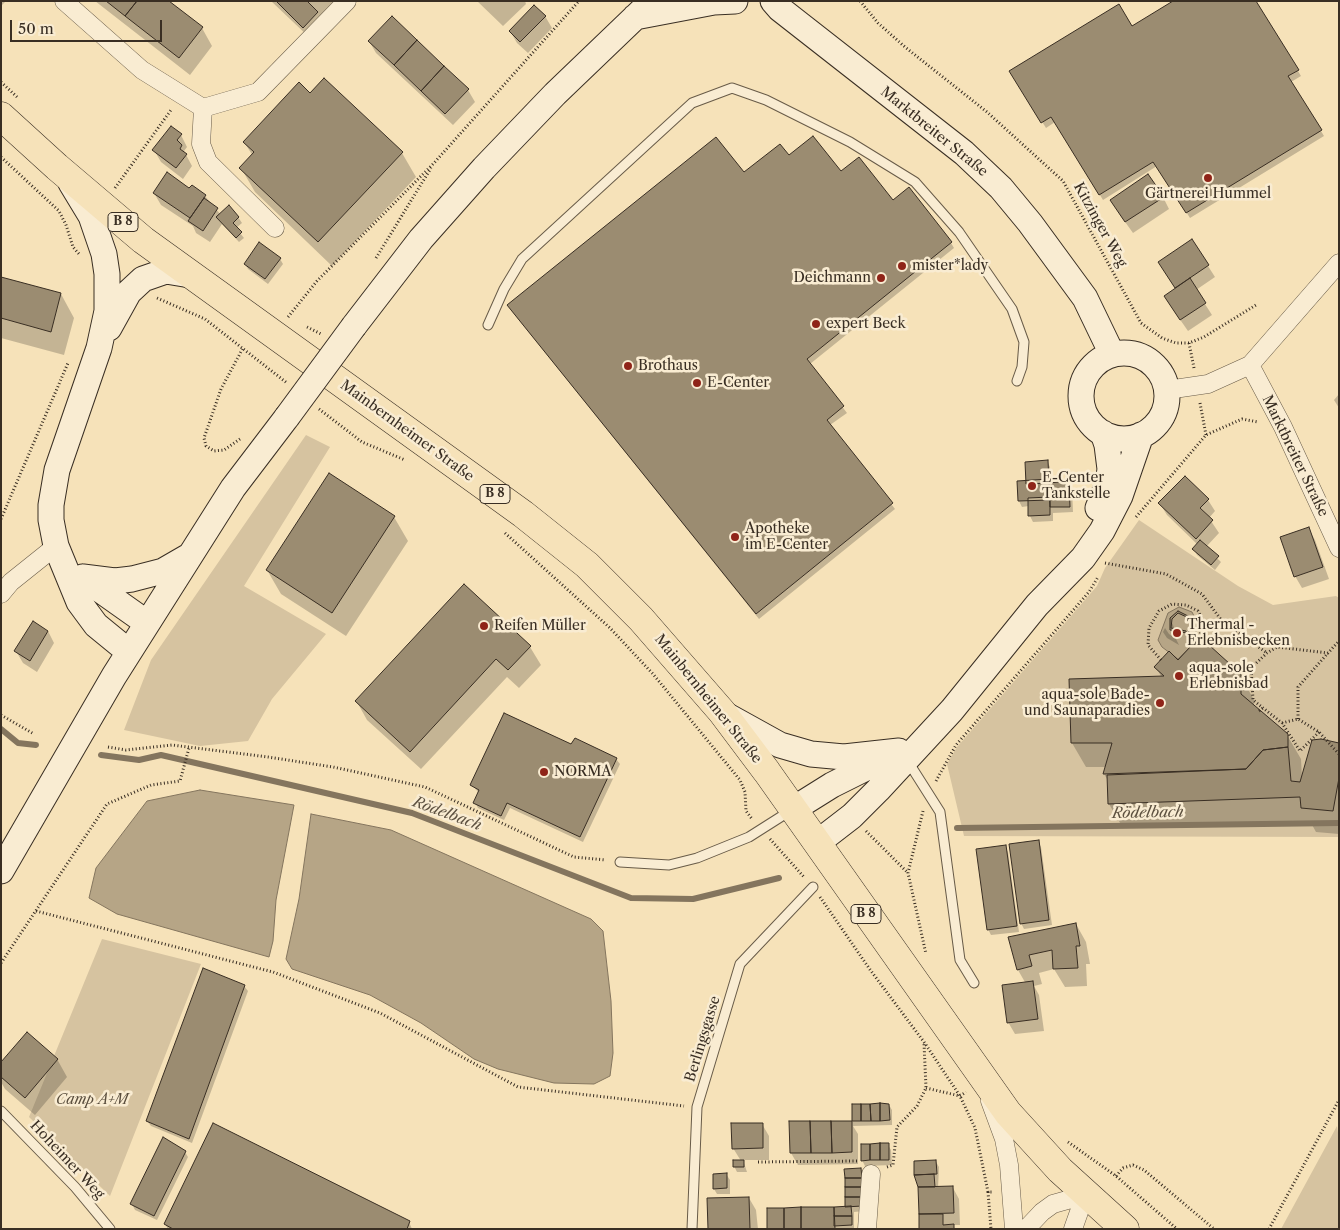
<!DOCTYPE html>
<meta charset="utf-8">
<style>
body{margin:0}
#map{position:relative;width:1340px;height:1230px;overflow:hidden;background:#f6e2b9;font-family:"Libre Caslon Text",serif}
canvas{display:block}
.frame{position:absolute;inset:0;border:2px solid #392e23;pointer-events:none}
.scale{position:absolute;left:10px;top:20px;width:152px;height:22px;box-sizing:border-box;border:2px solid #392e23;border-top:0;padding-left:6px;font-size:15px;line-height:18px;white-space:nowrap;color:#392e23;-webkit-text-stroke:4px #f9ecd2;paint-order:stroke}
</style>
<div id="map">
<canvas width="1340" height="1230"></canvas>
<div class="frame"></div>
<div class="scale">50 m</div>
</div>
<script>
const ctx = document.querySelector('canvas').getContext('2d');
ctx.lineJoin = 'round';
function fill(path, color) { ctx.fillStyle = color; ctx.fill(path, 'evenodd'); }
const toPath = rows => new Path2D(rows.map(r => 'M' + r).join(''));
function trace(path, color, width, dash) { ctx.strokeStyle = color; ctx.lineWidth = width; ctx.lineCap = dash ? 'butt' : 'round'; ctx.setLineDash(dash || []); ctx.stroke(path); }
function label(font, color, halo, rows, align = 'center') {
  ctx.font = font + ' "Libre Caslon Text",serif'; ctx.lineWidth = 5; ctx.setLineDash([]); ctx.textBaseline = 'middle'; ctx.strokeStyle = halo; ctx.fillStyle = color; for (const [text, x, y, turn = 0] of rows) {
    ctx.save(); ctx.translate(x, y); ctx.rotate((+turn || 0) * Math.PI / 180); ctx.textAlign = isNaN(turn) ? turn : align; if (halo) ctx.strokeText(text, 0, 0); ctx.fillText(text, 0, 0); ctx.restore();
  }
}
fill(toPath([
 [306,435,330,447,244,586,326,634,272,699,248,741,200,746,124,730,151,660],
 [1139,520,1238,586,1273,605,1336,596,1339,598,1339,837,964,836,947,764,957,747,1097,586,1105,568],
 [102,939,201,964,110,1196,29,1117],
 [1337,1126,1339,1139,1339,1229,1281,1229]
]), '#d6c3a0');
const water = toPath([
 [1179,607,1192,612,1198,624,1192,645,1178,659,1162,647,1158,640,1168,613,1179,607],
 [200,790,294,805,276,900,273,941,269,957,117,914,89,898,96,868,147,801,200,790],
 [311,814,391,830,591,919,603,931,611,1001,613,1053,610,1076,594,1084,554,1083,498,1069,474,1059,421,1023,370,995,292,969,286,959,299,899,311,814]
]);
fill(water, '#b6a586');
trace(water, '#84755e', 1);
fill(toPath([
 [1,1,6,1,1,6],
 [95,1,167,1,202,28,212,46,190,75],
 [271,1,337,1,311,39],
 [477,1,525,1,526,4,503,26],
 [1255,1,1301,76,1291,82,1324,136,1190,218,1157,166,1103,200,1055,122,1046,128,1011,72,1132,28],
 [545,16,552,28,528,53,517,43,510,31],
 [369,41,468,90,475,102,453,125,376,53],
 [324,80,402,153,416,177,332,266,255,192,241,168,253,156,244,142,310,95],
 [181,135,187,147,184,151,192,166,183,179,161,162,154,150],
 [789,157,892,201,951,243,954,248,810,364,847,413,830,425,895,509,759,619,511,310,744,174],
 [190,190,205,196,221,215,238,217,242,223,236,228,244,238,239,242,222,224,210,242,196,233,193,226,161,205,154,193],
 [1163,197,1169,209,1133,233,1118,212],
 [1192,241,1215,277,1196,290,1212,315,1188,331,1172,308,1176,289,1166,274],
 [280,259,283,264,268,284,248,269,245,264],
 [1,278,61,294,74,318,64,355,1,338],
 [1339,394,1339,408,1334,400],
 [1047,461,1050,467,1051,484,1068,483,1072,488,1073,512,1053,513,1053,521,1033,522,1030,516,1029,506,1022,507,1019,501,1018,482,1027,481],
 [1208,500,1215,511,1209,518,1219,533,1206,547,1221,562,1215,570,1197,555,1194,549,1198,545,1167,515,1160,504],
 [394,517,408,541,346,636,281,594,267,570],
 [1308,528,1315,540,1329,579,1302,588,1295,576],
 [464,586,530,647,541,665,519,688,507,677,421,769,367,720,357,702],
 [1171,621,1173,625,1177,636,1172,632],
 [1165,628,1169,634,1176,639,1179,645,1167,638,1163,632],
 [48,631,54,643,37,672,23,663,16,651],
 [1178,662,1240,675,1254,700,1254,707,1287,735,1301,759,1302,778,1339,744,1339,834,1316,832,1310,821,1123,828,1109,804,1109,782,1104,774,1106,767,1086,767,1072,743,1070,680,1162,678,1156,667],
 [572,746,616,759,620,764,583,842,510,808,504,820,478,808,475,802,479,793,472,785],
 [1038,841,1041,847,1052,925,1024,929,1021,923],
 [1005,846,1008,852,1019,932,991,935,988,929],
 [1076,924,1086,942,1090,964,1086,964,1087,986,1065,987,1054,969,1039,973,1042,984,1034,986,1039,995,1044,1031,1015,1034,1008,1022,1026,984,1018,970,1010,938],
 [244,986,248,991,192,1143,151,1126,147,1121],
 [57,1059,67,1077,35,1115,5,1089,1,1082,1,1064],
 [853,1105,889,1105,892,1110,892,1125,853,1126,858,1134,858,1164,798,1165,791,1153,791,1123,853,1122],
 [762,1124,769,1136,769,1160,743,1160,747,1172,737,1172,734,1166,741,1161,733,1148],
 [888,1145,891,1150,892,1165,865,1166,862,1160],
 [185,1152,188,1157,157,1220,135,1210,132,1204],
 [936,1162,939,1167,938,1188,953,1188,959,1199,960,1225,953,1225,955,1229,920,1229,919,1186],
 [860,1170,864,1175,864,1211,854,1212,854,1229,769,1229,846,1208],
 [726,1174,730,1180,730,1194,717,1194,714,1189],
 [749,1198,756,1210,758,1229,709,1229],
 [409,1222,412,1229,168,1229,165,1224]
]), '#0003');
trace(toPath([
 [1,729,18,743,36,745],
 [101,755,139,760,161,755,412,813,631,898,693,899,779,878],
 [957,828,1339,823]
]), '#84755e', 6);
const building = toPath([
 [106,1,137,1,125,16,106,1],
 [137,1,169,1,203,27,179,58,125,16,137,1],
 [276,1,307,1,318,12,303,28,276,1],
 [1173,1,1256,1,1299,70,1288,76,1322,130,1186,213,1153,162,1099,195,1051,117,1041,123,1009,71,1119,4,1132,26,1173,1],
 [534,5,546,16,520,42,509,31,534,5],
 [392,16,417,40,394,65,368,41,392,16],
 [417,40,444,66,421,91,394,65,417,40],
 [444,66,469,89,445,114,421,91,444,66],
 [324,78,403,152,318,242,239,168,254,152,243,142,299,82,310,93,324,78],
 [171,126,182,134,177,140,182,145,180,149,187,154,176,168,152,150,171,126],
 [813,136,841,171,859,157,893,200,909,187,952,242,807,359,844,406,827,420,893,503,756,614,507,305,716,137,744,172,780,144,789,155,813,136],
 [167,172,189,188,192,185,206,195,190,218,153,193,167,172],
 [1148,174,1164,197,1125,222,1110,200,1148,174],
 [204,198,218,208,203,231,188,221,204,198],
 [229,205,239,217,233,223,242,232,236,238,216,217,229,205],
 [1192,239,1209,265,1175,288,1158,262,1192,239],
 [259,242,281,258,265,279,244,264,259,242],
 [1,277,61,293,51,332,1,318,1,277],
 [1190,278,1206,303,1180,320,1164,296,1190,278],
 [1048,460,1049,483,1026,484,1025,462,1048,460],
 [329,473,395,516,332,613,266,570,329,473],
 [1185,476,1209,499,1200,508,1213,520,1196,539,1158,503,1185,476],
 [1049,479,1050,500,1018,501,1017,481,1049,479],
 [1069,481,1070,507,1050,507,1049,483,1069,481],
 [1050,497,1050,515,1028,516,1028,498,1050,497],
 [1309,527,1323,567,1294,577,1280,537,1309,527],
 [1200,540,1219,556,1211,565,1192,549,1200,540],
 [464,584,531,646,508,670,496,659,410,752,355,701,464,584],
 [1178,611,1192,618,1194,622,1188,633,1192,623,1191,619,1178,613,1172,619,1171,628,1186,631,1187,633,1170,630,1170,618,1178,611],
 [33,621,48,631,30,661,14,651,33,621],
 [1192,645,1209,645,1241,674,1241,694,1288,734,1288,747,1263,750,1246,769,1103,774,1112,743,1071,743,1069,679,1164,676,1154,667,1169,651,1178,660,1192,645],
 [504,713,571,744,575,738,617,758,580,837,507,803,501,816,473,803,479,790,470,785,504,713],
 [1321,739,1339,743,1339,778,1333,811,1301,808,1300,797,1108,804,1107,775,1246,769,1263,750,1288,747,1291,781,1300,782,1312,740,1321,739],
 [1039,840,1049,920,1020,924,1009,844,1039,840],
 [1006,845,1017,926,987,930,976,849,1006,845],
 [1076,923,1080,946,1076,946,1078,968,1053,969,1052,950,1029,955,1032,966,1017,970,1008,937,1076,923],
 [203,968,245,985,189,1139,146,1121,203,968],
 [1033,981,1038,1019,1007,1023,1002,985,1033,981],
 [27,1032,58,1059,25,1098,1,1077,1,1062,27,1032],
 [880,1103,889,1104,890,1120,880,1121,880,1103],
 [880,1103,880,1121,871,1121,870,1104,880,1103],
 [852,1104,861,1104,861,1121,852,1121,852,1104],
 [861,1104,870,1104,871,1121,861,1121,861,1104],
 [789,1121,810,1121,811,1153,790,1153,789,1121],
 [810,1121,831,1121,832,1153,811,1153,810,1121],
 [831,1121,852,1121,852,1152,832,1153,831,1121],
 [213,1123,410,1221,407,1229,173,1229,164,1224,213,1123],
 [731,1123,763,1123,763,1148,732,1149,731,1123],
 [163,1137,186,1151,154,1216,130,1204,163,1137],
 [880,1143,889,1143,889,1160,880,1160,880,1143],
 [880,1143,880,1160,870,1160,870,1144,880,1143],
 [861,1144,870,1144,870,1160,861,1161,861,1144],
 [733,1160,744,1160,744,1167,733,1167,733,1160],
 [936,1160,937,1174,914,1175,914,1161,936,1160],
 [861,1168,862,1178,845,1178,844,1169,861,1168],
 [727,1173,727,1188,713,1189,713,1174,727,1173],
 [934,1174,935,1187,918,1187,914,1175,934,1174],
 [845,1178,862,1178,862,1187,845,1187,845,1178],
 [953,1186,954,1213,919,1214,918,1187,953,1186],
 [845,1187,862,1187,862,1197,845,1197,845,1187],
 [749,1197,750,1229,708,1229,707,1198,749,1197],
 [845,1197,862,1197,862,1206,845,1207,845,1197],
 [851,1206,852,1216,834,1216,834,1207,851,1206],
 [801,1207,834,1207,835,1229,801,1229,801,1207],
 [801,1207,801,1229,784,1229,784,1208,801,1207],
 [767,1208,784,1208,784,1229,767,1229,767,1208],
 [919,1214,943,1214,943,1225,954,1224,954,1229,919,1229,919,1214],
 [834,1216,852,1216,852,1225,834,1226,834,1216]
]);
fill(building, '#9b8c71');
trace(building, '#392e23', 1);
const lane = toPath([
 [488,325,504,289,522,259,692,103,732,88,766,100,850,142,915,182,959,232,1012,309,1024,342,1022,367,1017,381],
 [907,760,940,812,960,960,974,983],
 [620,862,669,865,697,858,749,837,790,811],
 [1,1111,75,1187,110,1229],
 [692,1229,697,1107,740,964,813,887]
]);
const street = toPath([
 [64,1,142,70,203,108],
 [203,108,258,92,347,1],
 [203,108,201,144,208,162,275,228],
 [1250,365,1283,427,1339,548],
 [1167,390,1208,384,1250,365,1339,263],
 [1,594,11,582,56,546],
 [990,1101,1004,1139,1009,1165,1014,1229],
 [867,1229,871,1174],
 [1026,1229,1042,1212,1053,1204,1085,1195],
 [1073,1229,1085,1195]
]);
const secondary = toPath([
 [773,1,780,9,964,153,1001,188,1030,223,1085,298,1112,354],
 [635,17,714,2,735,1],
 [71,183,91,216,104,254,107,274,107,311,99,348,57,470,51,505,51,520,56,546,79,602,96,625,129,652],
 [354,326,421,239,484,168,555,94,652,1],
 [109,328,129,292,143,279,166,271,190,275],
 '1081 396a43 43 0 1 1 86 0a43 43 0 1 1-86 0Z',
 [1098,508,1108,484,1110,469,1107,445,1103,433],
 [82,577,147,623],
 [83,577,115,581,132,579,163,571,189,556],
 [724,714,780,745,811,754,844,757,899,751],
 [792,810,832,785,886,758],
 [817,843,852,816,878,790,952,710,1037,605,1083,558,1102,531,1120,496,1141,435],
 [1,871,114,676,233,488,287,417]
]);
const primary = toPath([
 [1,116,57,167,143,240,523,514,587,565,641,619,722,712,767,772,1008,1113,1060,1170,1125,1229]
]);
trace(lane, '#685b48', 11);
trace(street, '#685b48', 19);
trace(secondary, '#392e23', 27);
trace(primary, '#392e23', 29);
trace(toPath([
 [860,1,878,23,905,47,987,112,1063,181,1141,323,1162,338,1176,343,1189,343,1204,337,1256,305],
 [1,82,17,97],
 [1,157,59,211,66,225,73,247,79,254],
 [115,188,171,110],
 [376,258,431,168],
 [157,298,205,319,287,383],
 [288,317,317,281,434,163,579,1],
 [307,327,321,334],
 [1189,343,1194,368],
 [1200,403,1206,435],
 [319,409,362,442,405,460],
 [240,439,224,450,214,451,206,446,204,438,221,389,243,348],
 [1136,517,1206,435,1242,419,1258,422],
 [1,519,68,363],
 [505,533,610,628,653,674,740,780,745,792,746,811,752,819],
 [1105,563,1166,574,1202,594,1222,621,1267,653],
 [1161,660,1148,645,1149,628,1159,611,1172,604,1186,605,1198,611,1204,622,1198,642],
 [1259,711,1263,708],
 [1,715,34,734],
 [1298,719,1298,687,1328,653],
 [1282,723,1298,719,1319,732,1339,754],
 [1319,732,1300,751,1282,723,1253,700,1251,668,1267,653,1277,647,1328,653,1339,641],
 [108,747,126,750,172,745,268,757,333,767,425,787,574,857,606,860],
 [936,781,956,745,1089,592,1098,577],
 [923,811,908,873,926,954],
 [866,831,908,873],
 [770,839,804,877],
 [820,897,871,971,924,1042,960,1096,975,1128,988,1192,993,1192],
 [36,911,273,972,380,1013,518,1087,684,1106],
 [1,963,107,804,151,785,180,781,189,748],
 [926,1088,960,1096,966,1092],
 [1068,1142,1116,1176,1177,1229],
 [758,1162,857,1161],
 [887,1167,893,1165,897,1127,917,1106,926,1088,924,1043],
 [1116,1176,1123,1168,1133,1165,1144,1170,1214,1229],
 [988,1192,991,1229],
 [1269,1229,1339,1100]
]), '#392e23', 3, [1, 2.5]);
trace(lane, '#f9ecd2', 9);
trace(street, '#f9ecd2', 18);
trace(secondary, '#f9ecd2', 25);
trace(primary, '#f6e2b9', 28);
const secondaryBridge = toPath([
 [287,417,354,326]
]);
trace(secondaryBridge, '#392e23', 27, []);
trace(secondaryBridge, '#f9ecd2', 25);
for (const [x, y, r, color] of [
 [1208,178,5,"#8f2418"],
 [902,266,5,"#8f2418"],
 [881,278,5,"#8f2418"],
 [816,324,5,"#8f2418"],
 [628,366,5,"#8f2418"],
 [697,383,5,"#8f2418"],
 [1032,486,5,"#8f2418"],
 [735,537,5,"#8f2418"],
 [484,626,5,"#8f2418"],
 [1177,633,5,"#8f2418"],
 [1179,676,5,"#8f2418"],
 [1160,703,5,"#8f2418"],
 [544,772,5,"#8f2418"]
]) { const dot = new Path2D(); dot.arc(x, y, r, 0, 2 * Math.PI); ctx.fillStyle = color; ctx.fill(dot); trace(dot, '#f9ecd2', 2); }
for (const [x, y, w] of [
 [123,222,30],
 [495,494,30],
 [866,914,30]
]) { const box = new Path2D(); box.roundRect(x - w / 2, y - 9.5, w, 19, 4); ctx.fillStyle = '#f9ecd2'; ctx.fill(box); trace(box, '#392e23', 1); }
label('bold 12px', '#392e23', null, [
 ["B 8",123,222],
 ["B 8",495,494],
 ["B 8",866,914]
]);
label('14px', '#392e23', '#f9ecd2', [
 ["Marktbreiter Straße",934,132,39],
 ["Kitzinger Weg",1100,225,61],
 ["Mainbernheimer Straße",407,431,36],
 ["Marktbreiter Straße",1295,456,64],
 ["Mainbernheimer Straße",708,699,51],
 ["Berlingsgasse",703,1039,-73],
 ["Hoheimer Weg",67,1160,47]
]);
label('14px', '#392e23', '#f9ecd2', [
 ["Gärtnerei Hummel",1208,194,"center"],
 ["mister*lady",912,266],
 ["Deichmann",871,278,"right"],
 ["expert Beck",826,324],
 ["Brothaus",638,366],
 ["E-Center",707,383],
 ["E-Center",1042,478],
 ["Tankstelle",1042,494],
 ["Apotheke",745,529],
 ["im E-Center",745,545],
 ["Thermal -",1187,625],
 ["Erlebnisbecken",1187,641],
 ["Reifen Müller",494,626],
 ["aqua-sole",1189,668],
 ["Erlebnisbad",1189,684],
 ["aqua-sole Bade-",1150,695,"right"],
 ["und Saunaparadies",1150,711,"right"],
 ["NORMA",554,772]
], 'left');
label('italic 14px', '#584c3c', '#f9ecd2', [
 ["Camp A+M",92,1100]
]);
label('italic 15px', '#5e5241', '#f9ecd2', [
 ["Rödelbach",1148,813,-1],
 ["Rödelbach",447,814,20]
]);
</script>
